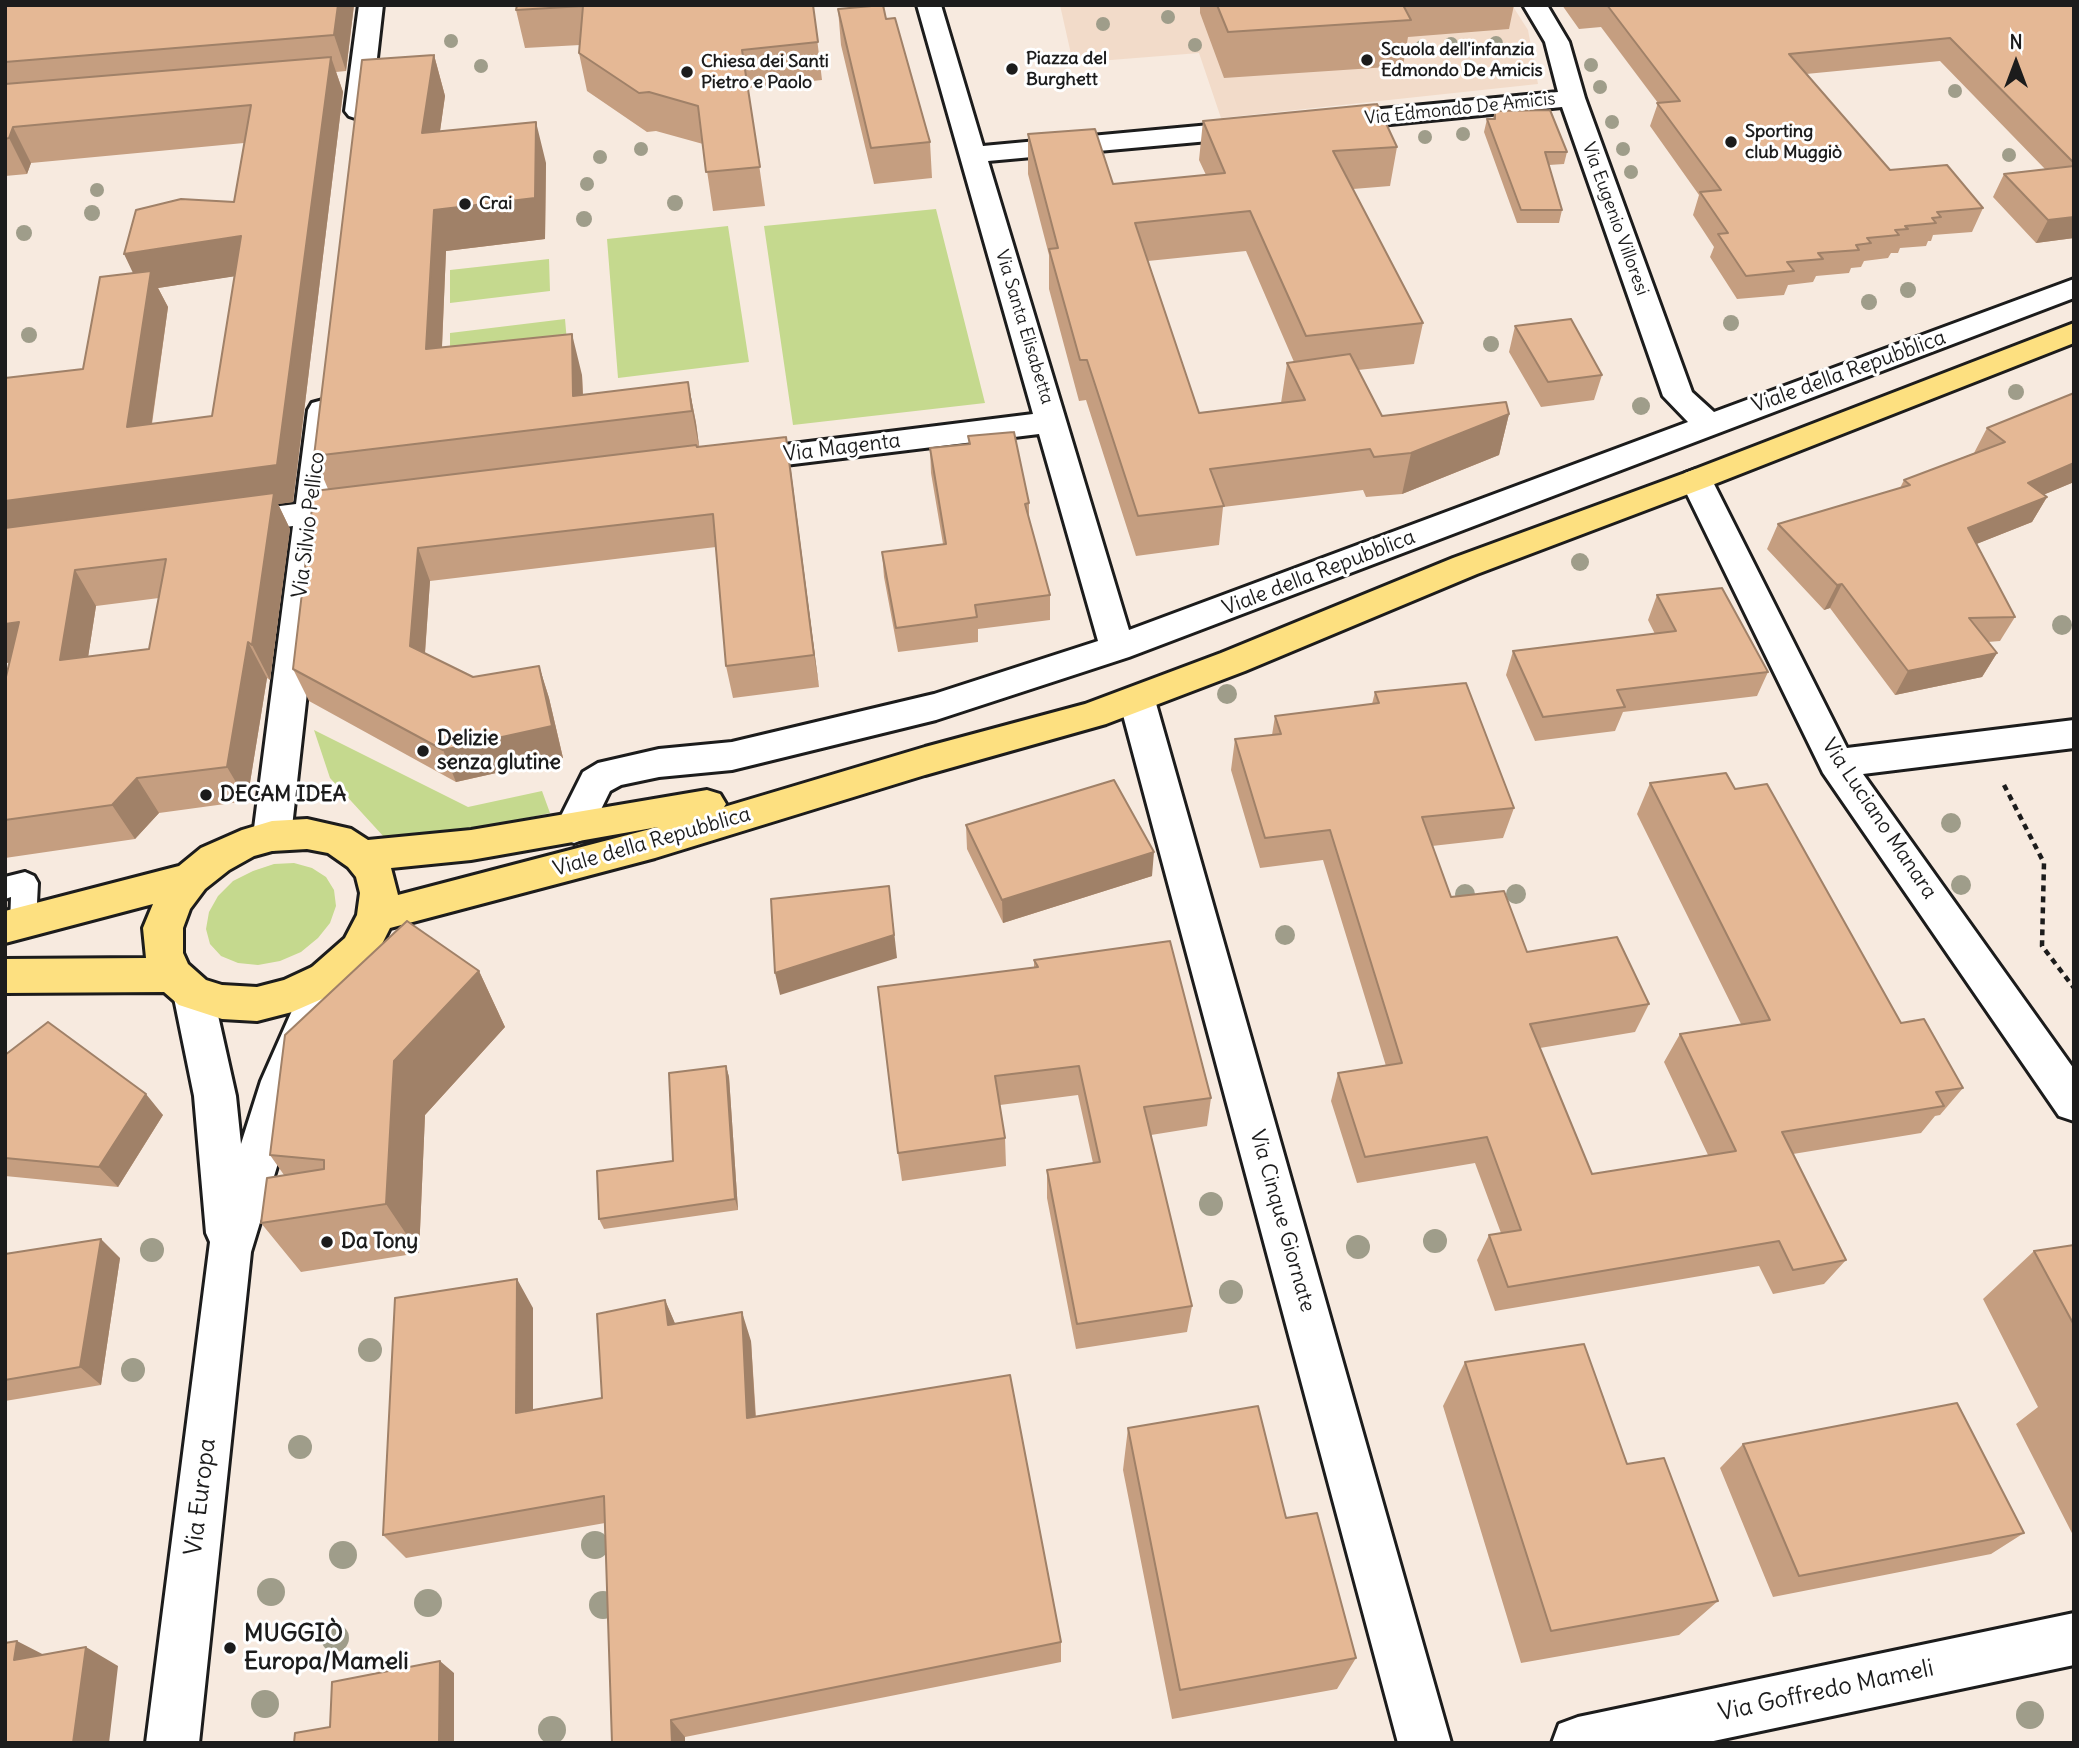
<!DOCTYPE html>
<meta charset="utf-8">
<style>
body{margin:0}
#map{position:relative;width:2079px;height:1748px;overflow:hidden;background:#f7eadf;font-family:Delius,sans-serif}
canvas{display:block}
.frame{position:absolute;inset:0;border:7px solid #1c1c1c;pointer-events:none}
.north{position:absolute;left:1981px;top:28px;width:70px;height:70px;-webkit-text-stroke:5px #fff;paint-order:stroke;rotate:0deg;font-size:19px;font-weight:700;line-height:28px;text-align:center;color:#1c1c1c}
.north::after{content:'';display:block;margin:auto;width:24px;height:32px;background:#1c1c1c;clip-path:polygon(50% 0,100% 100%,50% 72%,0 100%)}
</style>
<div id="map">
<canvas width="2079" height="1748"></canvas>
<div class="frame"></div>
<div class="north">N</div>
</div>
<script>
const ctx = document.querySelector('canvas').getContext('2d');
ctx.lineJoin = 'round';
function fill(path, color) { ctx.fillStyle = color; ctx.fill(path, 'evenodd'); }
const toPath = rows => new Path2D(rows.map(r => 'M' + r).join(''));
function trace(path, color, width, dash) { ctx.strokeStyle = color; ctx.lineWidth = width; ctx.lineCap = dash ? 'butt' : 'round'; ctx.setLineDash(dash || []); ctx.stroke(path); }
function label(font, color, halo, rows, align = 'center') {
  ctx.font = font + ' Delius,sans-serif'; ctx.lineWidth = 6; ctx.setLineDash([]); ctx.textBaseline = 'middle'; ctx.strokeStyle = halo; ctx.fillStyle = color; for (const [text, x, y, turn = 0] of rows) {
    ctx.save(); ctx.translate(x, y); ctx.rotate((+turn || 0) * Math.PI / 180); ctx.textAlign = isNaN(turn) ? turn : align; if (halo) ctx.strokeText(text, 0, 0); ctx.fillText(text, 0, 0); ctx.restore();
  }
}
fill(toPath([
 [1060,5,1512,5,1528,30,1538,84,1221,118,1199,53,1073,63]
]), '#f2dbc9');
fill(toPath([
 [936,209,985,403,793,425,764,226],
 [728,226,749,362,618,378,607,239],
 [549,259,550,291,450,303,450,270],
 [565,319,569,365,450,380,450,333],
 [314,730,468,807,542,791,550,813,495,825,384,837,330,778],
 [294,863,312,868,326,877,334,890,336,906,330,923,318,938,301,952,280,961,258,965,238,963,221,956,210,944,206,929,209,912,218,896,233,881,253,871,274,864]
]), '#c5d98e');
const service = toPath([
 [25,872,34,876,38,883,36,923,32,931,23,934,14,931,10,923,11,897,5,899,5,877,25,872]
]);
const minor = toPath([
 [359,5,383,5,371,111,367,116,358,119,349,116,345,111,359,5],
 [917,5,941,5,983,146,1253,121,1262,123,1266,129,1262,135,1253,137,988,161,1129,630,1688,422,1663,396,1562,107,1330,130,1321,128,1317,122,1321,116,1330,114,1558,92,1545,42,1523,5,1547,5,1569,42,1585,98,1692,392,1714,412,2074,279,2074,298,1129,657,936,720,732,770,659,777,621,785,610,791,587,838,574,843,561,838,555,828,583,772,598,763,659,749,732,742,934,694,1098,641,1039,434,736,471,725,468,720,461,725,454,736,451,1033,414,917,5],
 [323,400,334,403,338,410,328,500,363,495,374,498,379,506,374,514,326,522,291,836,285,847,272,851,259,847,253,836,293,526,232,534,220,531,216,523,220,515,232,512,296,504,308,410,312,403,323,400],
 [1696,469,1707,473,1712,480,1847,748,2074,720,2074,748,1863,774,2074,1069,2074,1121,2059,1116,1823,773,1680,480,1685,473,1696,469],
 [1137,687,1150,691,1155,700,1451,1743,1398,1743,1119,700,1124,691,1137,687],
 [2074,1613,2074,1665,1704,1743,1552,1743,1559,1724,1578,1717,2074,1613]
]);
const tertiary = toPath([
 [326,962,340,967,346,979,303,1081,251,1252,199,1743,146,1743,210,1242,206,1233,194,1096,173,993,179,981,193,976,207,981,213,993,236,1096,241,1144,261,1081,306,979,312,967,326,962]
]);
const primary = toPath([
 [2074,323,2074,343,1707,487,1477,574,1245,671,1106,724,925,775,655,858,390,928,373,962,340,991,292,1012,257,1021,222,1019,179,1005,164,992,5,993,5,959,146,958,143,928,153,904,5,943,5,911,179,866,201,848,242,830,272,821,307,819,351,829,368,840,471,830,707,790,720,794,726,804,724,807,925,747,1085,704,1221,653,1453,558,1685,473,2074,323],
 [658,827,398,895,391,868,471,860,658,827],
 [307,849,328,853,348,867,356,877,360,893,357,915,345,938,312,967,284,980,257,987,222,985,206,980,188,964,183,953,183,928,190,909,205,889,229,870,254,856,272,851,307,849]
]);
trace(service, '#1c1c1c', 6);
trace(minor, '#1c1c1c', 6);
trace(tertiary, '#1c1c1c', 6);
trace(primary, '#1c1c1c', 6);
trace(toPath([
 [2004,785,2044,863,2042,946,2074,988]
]), '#1c1c1c', 4.5, [6, 5]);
fill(service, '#fff');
fill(minor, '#fff');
fill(tertiary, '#fff');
fill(primary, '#fde080');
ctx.fillStyle = '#9f9d8a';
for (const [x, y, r] of [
 [1168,17,7],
 [1103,24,7],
 [451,41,7],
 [1496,43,7],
 [1451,44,7],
 [1195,45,7],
 [1422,47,7],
 [1591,65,7],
 [481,66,7],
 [1600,87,7],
 [1955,91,7],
 [1612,122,7],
 [1463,134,7],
 [1425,137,7],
 [641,149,7],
 [1623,149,7],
 [2009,155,7],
 [600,157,7],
 [1631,172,7],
 [587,184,7],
 [97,190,7],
 [675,203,8],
 [92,213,8],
 [584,219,8],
 [24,233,8],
 [1908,290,8],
 [1869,302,8],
 [1731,323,8],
 [29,335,8],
 [1491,344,8],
 [2016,392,8],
 [1641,406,9],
 [1580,562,9],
 [2062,625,10],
 [1227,694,10],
 [1951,823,10],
 [1961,885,10],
 [1465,894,10],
 [1516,894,10],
 [1285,935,10],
 [1211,1204,12],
 [1435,1241,12],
 [1358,1247,12],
 [152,1250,12],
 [1231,1292,12],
 [370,1350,12],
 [133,1370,12],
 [300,1447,12],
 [595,1545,14],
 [343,1555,14],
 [271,1592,14],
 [428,1603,14],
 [603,1605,14],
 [335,1638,14],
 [265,1704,14],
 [2030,1715,14],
 [552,1730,14]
]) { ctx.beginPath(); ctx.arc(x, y, r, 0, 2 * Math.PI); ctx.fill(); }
fill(toPath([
 [5,5,354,5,346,71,336,72,343,92,293,502,278,504,290,529,270,680,267,678,247,801,159,813,135,839,5,858,5,681,9,663,5,663,5,378,83,369,133,273,234,202,244,143,31,163,27,174,5,176],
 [235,276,212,416,152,424,168,307,158,288],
 [159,598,149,649,88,657,96,606],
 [517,5,813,5,822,80,748,88,765,206,713,211,703,144,656,131,647,132,587,91,579,53,580,45,525,48,516,10],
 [1200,5,1514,5,1509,29,1408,37,1403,66,1224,78,1200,13],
 [1562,5,2074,5,2074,238,2036,243,1993,197,2004,174,2045,169,1940,61,1806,74,1890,170,1983,208,1972,232,1933,235,1931,241,1928,241,1926,246,1900,248,1898,253,1891,253,1888,258,1864,261,1861,267,1851,268,1849,273,1816,276,1813,282,1788,285,1784,295,1737,299,1710,257,1714,247,1693,215,1699,195,1650,126,1658,103,1601,27,1579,29],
 [838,9,886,19,930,142,932,178,874,184,841,45],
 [434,55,445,96,440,131,546,163,545,239,446,251,442,348,582,375,583,395,688,382,696,423,699,447,786,437,819,687,733,698,726,666,716,547,430,581,425,654,473,677,539,666,549,698,563,758,456,782,309,701,293,669,328,489,314,456],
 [1495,111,1567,152,1564,164,1549,165,1562,210,1559,223,1517,223,1484,132,1487,119,1493,119],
 [1203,121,1397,147,1390,186,1353,189,1423,323,1414,364,1358,370,1382,416,1509,414,1499,455,1402,494,1366,497,1363,490,1223,507,1219,545,1136,556,1086,400,1079,401,1049,289,1049,255,1028,174,1028,134,1113,184,1206,175,1199,160],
 [1246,251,1294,362,1287,363,1281,403,1199,413,1148,261],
 [1515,326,1602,375,1594,400,1541,407,1509,352],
 [2074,393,2074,482,2043,495,2047,497,2032,522,1976,544,2015,617,2000,641,1988,642,1997,653,1982,677,1895,695,1830,608,1824,610,1767,549,1778,524,1900,488,1904,480,1974,453,1987,428],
 [968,436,1029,503,1029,520,1050,595,1050,620,978,629,978,642,898,652,884,577,882,552,943,544,931,473,930,448,969,444],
 [1657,595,1768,672,1757,696,1623,712,1615,731,1535,741,1506,675,1513,651,1655,634,1648,620],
 [1375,692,1514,808,1503,838,1432,846,1451,897,1527,952,1649,1004,1635,1032,1540,1048,1592,1174,1708,1155,1664,1062,1680,1034,1741,1024,1637,814,1650,783,1735,789,1901,1023,1963,1088,1940,1115,1935,1116,1921,1133,1793,1154,1846,1260,1824,1284,1773,1294,1759,1266,1495,1311,1477,1260,1489,1235,1501,1233,1475,1163,1357,1183,1331,1101,1338,1073,1386,1066,1323,860,1260,868,1231,770,1235,739,1272,735,1275,716,1372,704],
 [966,825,1152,876,1003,923,967,849],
 [1034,960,1211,1098,1207,1126,1151,1135,1192,1306,1187,1332,1076,1349,1047,1198,1047,1170,1093,1163,1078,1095,1000,1105,1005,1138,1006,1166,902,1181,898,1153,1034,967],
 [479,971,505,1027,425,1115,419,1253,301,1272,261,1223,284,1175,270,1155],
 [5,1055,163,1115,118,1187,5,1176],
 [726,1066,729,1077,738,1210,604,1229,599,1219,673,1161],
 [2074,1245,2074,1537,2016,1424,2038,1407,1983,1299,2034,1251],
 [5,1254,120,1258,101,1385,5,1401],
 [665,1300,675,1324,751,1341,756,1417,1061,1642,1061,1662,685,1737,685,1743,612,1743,605,1523,406,1558,383,1535,533,1308,533,1410,602,1398],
 [1465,1362,1627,1464,1718,1601,1679,1635,1521,1663,1443,1406],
 [1128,1428,1286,1518,1356,1658,1337,1689,1172,1719,1123,1470],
 [1743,1444,2024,1533,1991,1554,1773,1597,1720,1468]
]), '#c59e80');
fill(toPath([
 [338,5,354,5,346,71,334,35],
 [434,55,445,96,434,173,422,133],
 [331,57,343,92,293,502,278,504,290,529,270,680,252,645,272,504,5,540,5,501,277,465],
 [536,122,546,163,545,239,446,251,440,391,426,349,434,210],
 [13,127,31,163,27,174,9,138],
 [2074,217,2074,238,2036,243,2048,220],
 [241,236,256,273,158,288,168,307,146,463,127,427,141,290,124,254],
 [572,334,582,375,584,424,573,396],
 [688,382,696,423,700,452,692,411],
 [1509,414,1499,455,1402,494,1411,453],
 [786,437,791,471,819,687,814,655],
 [2074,463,2074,482,2014,507,2028,483],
 [2047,497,2032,522,1954,553,1968,528],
 [418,548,430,581,423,679,410,646],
 [75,570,96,606,82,696,60,660],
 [1842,584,1830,608,1824,610,1837,585],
 [19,622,42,657,5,663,5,624],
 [248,642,267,678,247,801,227,767],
 [1997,653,1982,677,1895,695,1908,671],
 [539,666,549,698,563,758,456,782,443,750],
 [137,778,159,813,135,839,112,805],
 [1154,852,1152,876,1003,923,1002,900],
 [889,886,897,958,780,995,775,973],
 [479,971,505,1027,425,1115,419,1253,386,1204,394,1061],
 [726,1066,729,1077,738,1210,735,1199],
 [146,1094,163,1115,118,1187,99,1167],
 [101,1239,120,1258,101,1385,80,1367],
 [517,1279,533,1308,533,1439,516,1413],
 [665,1300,677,1328,668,1325],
 [742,1312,751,1341,757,1444,747,1418],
 [17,1641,52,1659,14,1660],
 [86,1647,118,1666,109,1743,73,1743],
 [440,1661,454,1673,454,1743,439,1743],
 [671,1720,685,1737,685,1743,672,1743]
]), '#a08168');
const building = toPath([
 [5,5,338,5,334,35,5,62,5,5],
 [517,5,813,5,818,42,742,50,760,167,706,172,698,106,649,92,639,93,579,53,583,6,516,10,517,5],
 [883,5,886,19,895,18,930,142,871,148,838,9,883,5],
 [1217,5,1403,5,1411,20,1228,32,1217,5],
 [1607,5,2074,5,2074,163,1950,38,1789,54,1890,170,1947,165,1983,208,1937,212,1941,217,1932,218,1936,223,1905,226,1908,229,1895,230,1899,235,1867,238,1871,243,1856,245,1859,250,1818,253,1823,259,1787,262,1794,271,1746,276,1718,234,1728,233,1700,192,1721,190,1657,103,1680,101,1607,5],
 [434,55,422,133,536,122,535,198,434,210,426,349,572,334,573,396,688,382,692,411,314,456,362,60,434,55],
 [331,57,277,465,5,501,5,378,83,369,100,277,151,271,127,427,212,416,241,236,124,254,136,210,181,199,234,202,251,105,13,127,9,138,5,139,5,84,331,57],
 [1377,104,1397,147,1333,151,1423,323,1306,336,1250,211,1135,223,1199,413,1305,400,1287,363,1350,354,1382,416,1506,402,1509,414,1411,453,1374,457,1370,449,1210,469,1224,506,1138,516,1087,360,1080,360,1049,249,1058,248,1028,134,1095,129,1113,184,1225,173,1203,121,1377,104],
 [1550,110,1567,152,1545,152,1562,210,1521,210,1487,119,1495,119,1495,111,1550,110],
 [2074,166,2074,217,2048,220,2004,174,2074,166],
 [1571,319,1602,375,1548,382,1515,326,1571,319],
 [2074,393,2074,463,2028,483,2047,497,1968,528,2015,617,1969,618,1997,653,1908,671,1842,584,1837,585,1778,524,1910,485,1904,480,2005,442,1987,428,2074,393],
 [1014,432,1029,503,1025,504,1050,595,975,605,977,617,896,628,882,552,946,544,930,448,970,444,968,436,1014,432],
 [786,437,814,655,726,666,713,514,418,548,410,646,473,677,539,666,552,726,443,750,293,669,314,491,696,445,697,447,786,437],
 [274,493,252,645,248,642,227,767,137,778,112,805,5,820,5,681,19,622,5,624,5,528,274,493],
 [166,559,149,649,60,660,75,570,166,559],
 [1722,588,1768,672,1617,690,1625,707,1543,717,1513,651,1676,631,1657,595,1722,588],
 [1466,683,1514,808,1422,817,1451,897,1504,891,1527,952,1617,937,1649,1004,1530,1024,1592,1174,1736,1151,1680,1034,1770,1020,1650,783,1726,773,1735,789,1767,784,1901,1023,1924,1019,1963,1088,1936,1092,1944,1106,1782,1132,1846,1260,1793,1270,1779,1241,1508,1287,1489,1235,1521,1230,1487,1137,1365,1157,1338,1073,1402,1063,1330,830,1265,838,1235,739,1281,734,1275,716,1379,703,1375,692,1466,683],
 [1114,780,1154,852,1002,900,966,825,1114,780],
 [889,886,894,935,775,973,771,899,889,886],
 [407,921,479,971,394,1061,386,1204,261,1223,267,1178,324,1169,324,1160,270,1155,285,1035,407,921],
 [1170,941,1211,1098,1144,1107,1192,1306,1077,1324,1047,1170,1100,1162,1079,1066,995,1076,1005,1138,898,1153,878,987,1038,967,1034,960,1170,941],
 [48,1022,146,1094,99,1167,5,1158,5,1055,48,1022],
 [726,1066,735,1199,599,1219,597,1171,673,1161,669,1073,726,1066],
 [101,1239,80,1367,5,1380,5,1254,101,1239],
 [2074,1245,2074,1325,2034,1251,2074,1245],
 [517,1279,516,1413,602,1398,597,1314,665,1300,668,1325,742,1312,747,1418,1010,1375,1061,1642,671,1720,672,1743,612,1743,604,1496,383,1535,395,1298,517,1279],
 [1584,1344,1627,1464,1664,1458,1718,1601,1551,1631,1465,1362,1584,1344],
 [1957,1403,2024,1533,1799,1576,1743,1444,1957,1403],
 [1258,1406,1286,1518,1317,1513,1356,1658,1180,1690,1128,1428,1258,1406],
 [17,1641,14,1660,86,1647,73,1743,5,1743,5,1643,17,1641],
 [440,1661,439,1743,294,1743,295,1733,330,1727,332,1682,440,1661]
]);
fill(building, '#e5b895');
trace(building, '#a08168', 2);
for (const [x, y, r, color] of [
 [1367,60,7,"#1c1c1c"],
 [1012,69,7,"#1c1c1c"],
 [687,72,7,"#1c1c1c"],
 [1731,142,7,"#1c1c1c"],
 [465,204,7,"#1c1c1c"],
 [423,751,7,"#1c1c1c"],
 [206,795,7,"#1c1c1c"],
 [327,1242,7,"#1c1c1c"],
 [230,1648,7,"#1c1c1c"]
]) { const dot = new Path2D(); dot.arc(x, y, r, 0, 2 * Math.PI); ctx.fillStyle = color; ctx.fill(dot); trace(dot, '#fff', 2.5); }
label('bold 18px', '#1c1c1c', '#fff', [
 ["Scuola dell'infanzia",1381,50],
 ["Edmondo De Amicis",1381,71],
 ["Piazza del",1026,59],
 ["Burghett",1026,80],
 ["Chiesa dei Santi",701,62],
 ["Pietro e Paolo",701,83],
 ["Sporting",1745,132],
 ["club Muggiò",1745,153],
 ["Crai",479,204]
], 'left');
label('18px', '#1c1c1c', '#fff', [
 ["Via Edmondo De Amicis",1460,109,-6],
 ["Via Eugenio Villoresi",1615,219,70],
 ["Via Santa Elisabetta",1024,327,73]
]);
label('21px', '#1c1c1c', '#fff', [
 ["Viale della Repubblica",1849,372,-20],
 ["Via Magenta",842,448,-7],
 ["Via Silvio Pellico",309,525,-83],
 ["Viale della Repubblica",1319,573,-21],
 ["Via Luciano Manara",1879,819,56],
 ["Viale della Repubblica",652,842,-16],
 ["Via Cinque Giornate",1282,1221,74]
]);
label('bold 21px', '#1c1c1c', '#fff', [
 ["Delizie",437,739],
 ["senza glutine",437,763],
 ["DECAM IDEA",220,795],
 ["Da Tony",341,1242]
], 'left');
label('24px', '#1c1c1c', '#fff', [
 ["Via Europa",201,1497,-83],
 ["Via Goffredo Mameli",1826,1691,-12]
]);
label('bold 24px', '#1c1c1c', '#fff', [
 ["MUGGIÒ",244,1634],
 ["Europa/Mameli",244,1662]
], 'left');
</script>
